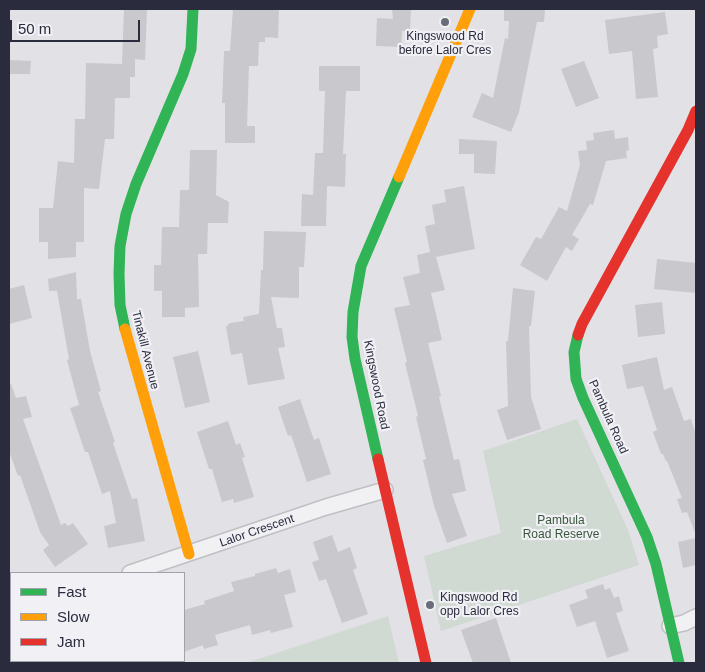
<!DOCTYPE html>
<style>
body{margin:0}
#map{position:relative;width:705px;height:672px;overflow:hidden;background:#e2e2e6;font-family:Helvetica,sans-serif}
canvas{display:block}
.frame{position:absolute;inset:0;border:10px solid #2a2c3e;pointer-events:none}
.legend{position:absolute;left:10px;top:572px;width:175px;height:90px;box-sizing:border-box;background:#f0f0f5;border:1px solid #a1a2ac;margin:0;padding:6px 9px;list-style:none;font-size:15px;color:#2a2c3e}
.legend li{display:flex;align-items:center;gap:10px;height:25px}
.legend b{width:25px;border:1px solid #a1a2ac}
.scale{position:absolute;left:10px;top:20px;width:130px;height:22px;box-sizing:border-box;border:2px solid #2a2c3e;border-top:0;padding-left:6px;font-size:15px;line-height:18px;white-space:nowrap;color:#2a2c3e;-webkit-text-stroke:4px #f0f0f5;paint-order:stroke}
</style>
<div id="map">
<canvas width="705" height="672"></canvas>
<div class="frame"></div>
<ul class="legend">
<li><b style="height:6px;background:#30b455"></b>Fast</li>
<li><b style="height:6px;background:#ff9f0a"></b>Slow</li>
<li><b style="height:6px;background:#e5322d"></b>Jam</li>
</ul>
<div class="scale">50 m</div>
</div>
<script>
const ctx = document.querySelector('canvas').getContext('2d');
ctx.lineJoin = 'round';
function fill(path, color) { ctx.fillStyle = color; ctx.fill(path, 'evenodd'); }
const toPath = rows => new Path2D(rows.map(r => 'M' + r).join(''));
function trace(path, color, width, dash) { ctx.strokeStyle = color; ctx.lineWidth = width; ctx.lineCap = dash ? 'butt' : 'round'; ctx.setLineDash(dash || []); ctx.stroke(path); }
function label(font, color, halo, rows, align = 'center') {
  ctx.font = font + ' Helvetica,sans-serif'; ctx.lineWidth = 4.5; ctx.setLineDash([]); ctx.textBaseline = 'middle'; ctx.strokeStyle = halo; ctx.fillStyle = color; for (const [text, x, y, turn = 0] of rows) {
    ctx.save(); ctx.translate(x, y); ctx.rotate((+turn || 0) * Math.PI / 180); ctx.textAlign = isNaN(turn) ? turn : align; if (halo) ctx.strokeText(text, 0, 0); ctx.fillText(text, 0, 0); ctx.restore();
  }
}
fill(toPath([
 [577,419,628,530,639,565,441,631,424,556,501,533,483,451],
 [388,616,399,663,246,663]
]), '#d0d9d2');
fill(toPath([
 [124,9,147,9,145,60,135,59,135,77,130,77,130,98,115,98,114,139,105,139,99,189,84,188,84,242,76,242,76,257,48,259,48,242,39,242,39,208,53,208,58,161,74,163,75,119,85,119,86,63,122,64],
 [233,9,279,9,278,38,265,37,265,42,259,42,258,66,249,66,247,126,255,126,255,143,225,143,225,103,222,103,224,51,230,51],
 [392,9,411,9,410,31,402,31,401,47,376,46,377,18,393,19],
 [504,9,545,9,544,22,537,22,519,112,511,132,472,117,482,93,493,98,505,38,508,39,509,21,504,21],
 [665,12,668,34,657,36,658,48,653,49,658,97,636,99,632,51,609,54,605,20],
 [9,60,31,61,30,74,9,74],
 [584,61,599,98,576,107,561,69],
 [319,66,360,66,360,91,346,91,343,154,346,154,345,187,327,186,326,226,301,226,302,194,313,195,315,153,323,153,325,91,319,91],
 [614,130,615,139,628,137,629,150,626,151,627,158,606,161,593,205,590,204,572,235,579,239,572,251,566,247,547,281,520,265,536,237,541,239,559,207,567,211,580,165,578,151,587,150,586,141,594,140,593,133],
 [459,139,497,141,495,174,474,173,474,154,459,154],
 [190,150,217,150,216,195,229,202,228,223,208,223,207,254,198,254,199,307,185,308,185,317,162,317,162,291,154,291,154,265,161,265,162,227,179,227,180,190,189,190],
 [464,186,475,249,436,257,445,290,431,293,442,340,428,343,441,396,439,397,454,460,459,459,466,491,452,494,467,536,447,543,434,506,423,460,426,459,416,417,418,416,405,363,407,362,394,308,410,305,403,277,420,273,417,255,430,252,425,226,435,224,432,205,446,202,444,190],
 [264,231,306,232,304,267,299,267,299,298,271,297,277,328,282,328,285,347,278,348,285,379,248,385,242,353,231,355,226,327,230,323,244,321,243,317,259,314,261,270,263,270],
 [657,259,696,263,696,293,654,289],
 [76,272,77,299,81,299,90,351,101,391,98,392,115,442,113,443,132,499,137,498,145,541,108,548,104,526,116,523,110,491,102,494,88,452,85,452,70,408,79,405,67,360,69,359,57,291,49,291,48,279],
 [24,285,32,318,9,324,9,289],
 [513,288,535,291,531,326,529,326,531,397,541,429,507,440,497,410,508,406,506,341,508,341],
 [662,302,665,334,638,337,635,305],
 [198,351,210,402,185,408,173,357],
 [657,357,664,390,672,387,684,421,691,419,696,435,696,533,695,533,687,512,682,513,677,499,682,498,667,461,666,461,663,454,661,454,653,432,657,430,643,386,627,389,622,365],
 [11,384,16,398,26,396,32,417,23,419,61,525,65,523,68,526,73,523,88,544,55,567,43,550,49,545,40,532,20,475,18,476,9,451,9,385],
 [300,399,314,440,319,438,331,474,307,482,291,435,288,436,278,407],
 [228,421,236,445,240,443,245,457,242,458,254,497,234,503,233,499,222,502,212,469,209,469,197,432],
 [332,535,338,552,350,547,357,568,353,570,368,614,342,623,326,579,319,581,312,562,319,560,313,542],
 [696,538,696,565,683,568,678,542],
 [276,568,278,573,290,569,296,592,284,595,293,627,271,633,270,630,252,635,250,625,215,635,218,645,204,649,203,645,184,652,184,610,205,604,204,601,234,591,231,582,255,576,255,574],
 [603,584,605,590,610,588,614,598,619,596,623,611,616,613,629,651,607,658,595,621,577,627,569,605,588,598,585,590],
 [496,618,511,663,473,663,461,630]
]), '#c8c8cd');
const street = toPath([
 [130,573,326,507,385,490],
 [9,590,11,597],
 [670,626,684,623,696,617]
]);
trace(street, '#c0c0c4', 18);
trace(street, '#f1f1f3', 15);
trace(toPath([
 [125,329,120,305,119,274,120,246,126,214,136,184,183,74,191,49,193,9],
 [578,335,574,352,576,379,583,398,647,537,656,564,679,663],
 [378,459,355,359,352,337,353,312,361,266,399,177]
]), '#30b455', 11);
trace(toPath([
 [399,177,470,9],
 [125,329,189,554]
]), '#ff9f0a', 11);
trace(toPath([
 [578,335,582,324,688,130,696,111],
 [378,459,426,663]
]), '#e5322d', 11);
for (const [x, y, r, color] of [
 [445,22,5,"#6a6c79"],
 [430,605,5,"#6a6c79"]
]) { const dot = new Path2D(); dot.arc(x, y, r, 0, 2 * Math.PI); ctx.fillStyle = color; ctx.fill(dot); trace(dot, '#f0f0f5', 2); }
label('12px', '#2a2c3e', '#f0f0f5', [
 ["Kingswood Rd",445,37],
 ["before Lalor Cres",445,51],
 ["Kingswood Rd",440,598,"left"],
 ["opp Lalor Cres",440,612,"left"]
]);
label('12px', '#2a2c3e', '#f0f0f5', [
 ["Tinakill Avenue",145,350,76],
 ["Kingswood Road",376,385,79],
 ["Pambula Road",608,417,66],
 ["Lalor Crescent",257,531,-19]
]);
label('12px', '#39583c', '#f0f0f5', [
 ["Pambula",561,521],
 ["Road Reserve",561,535]
]);
</script>
